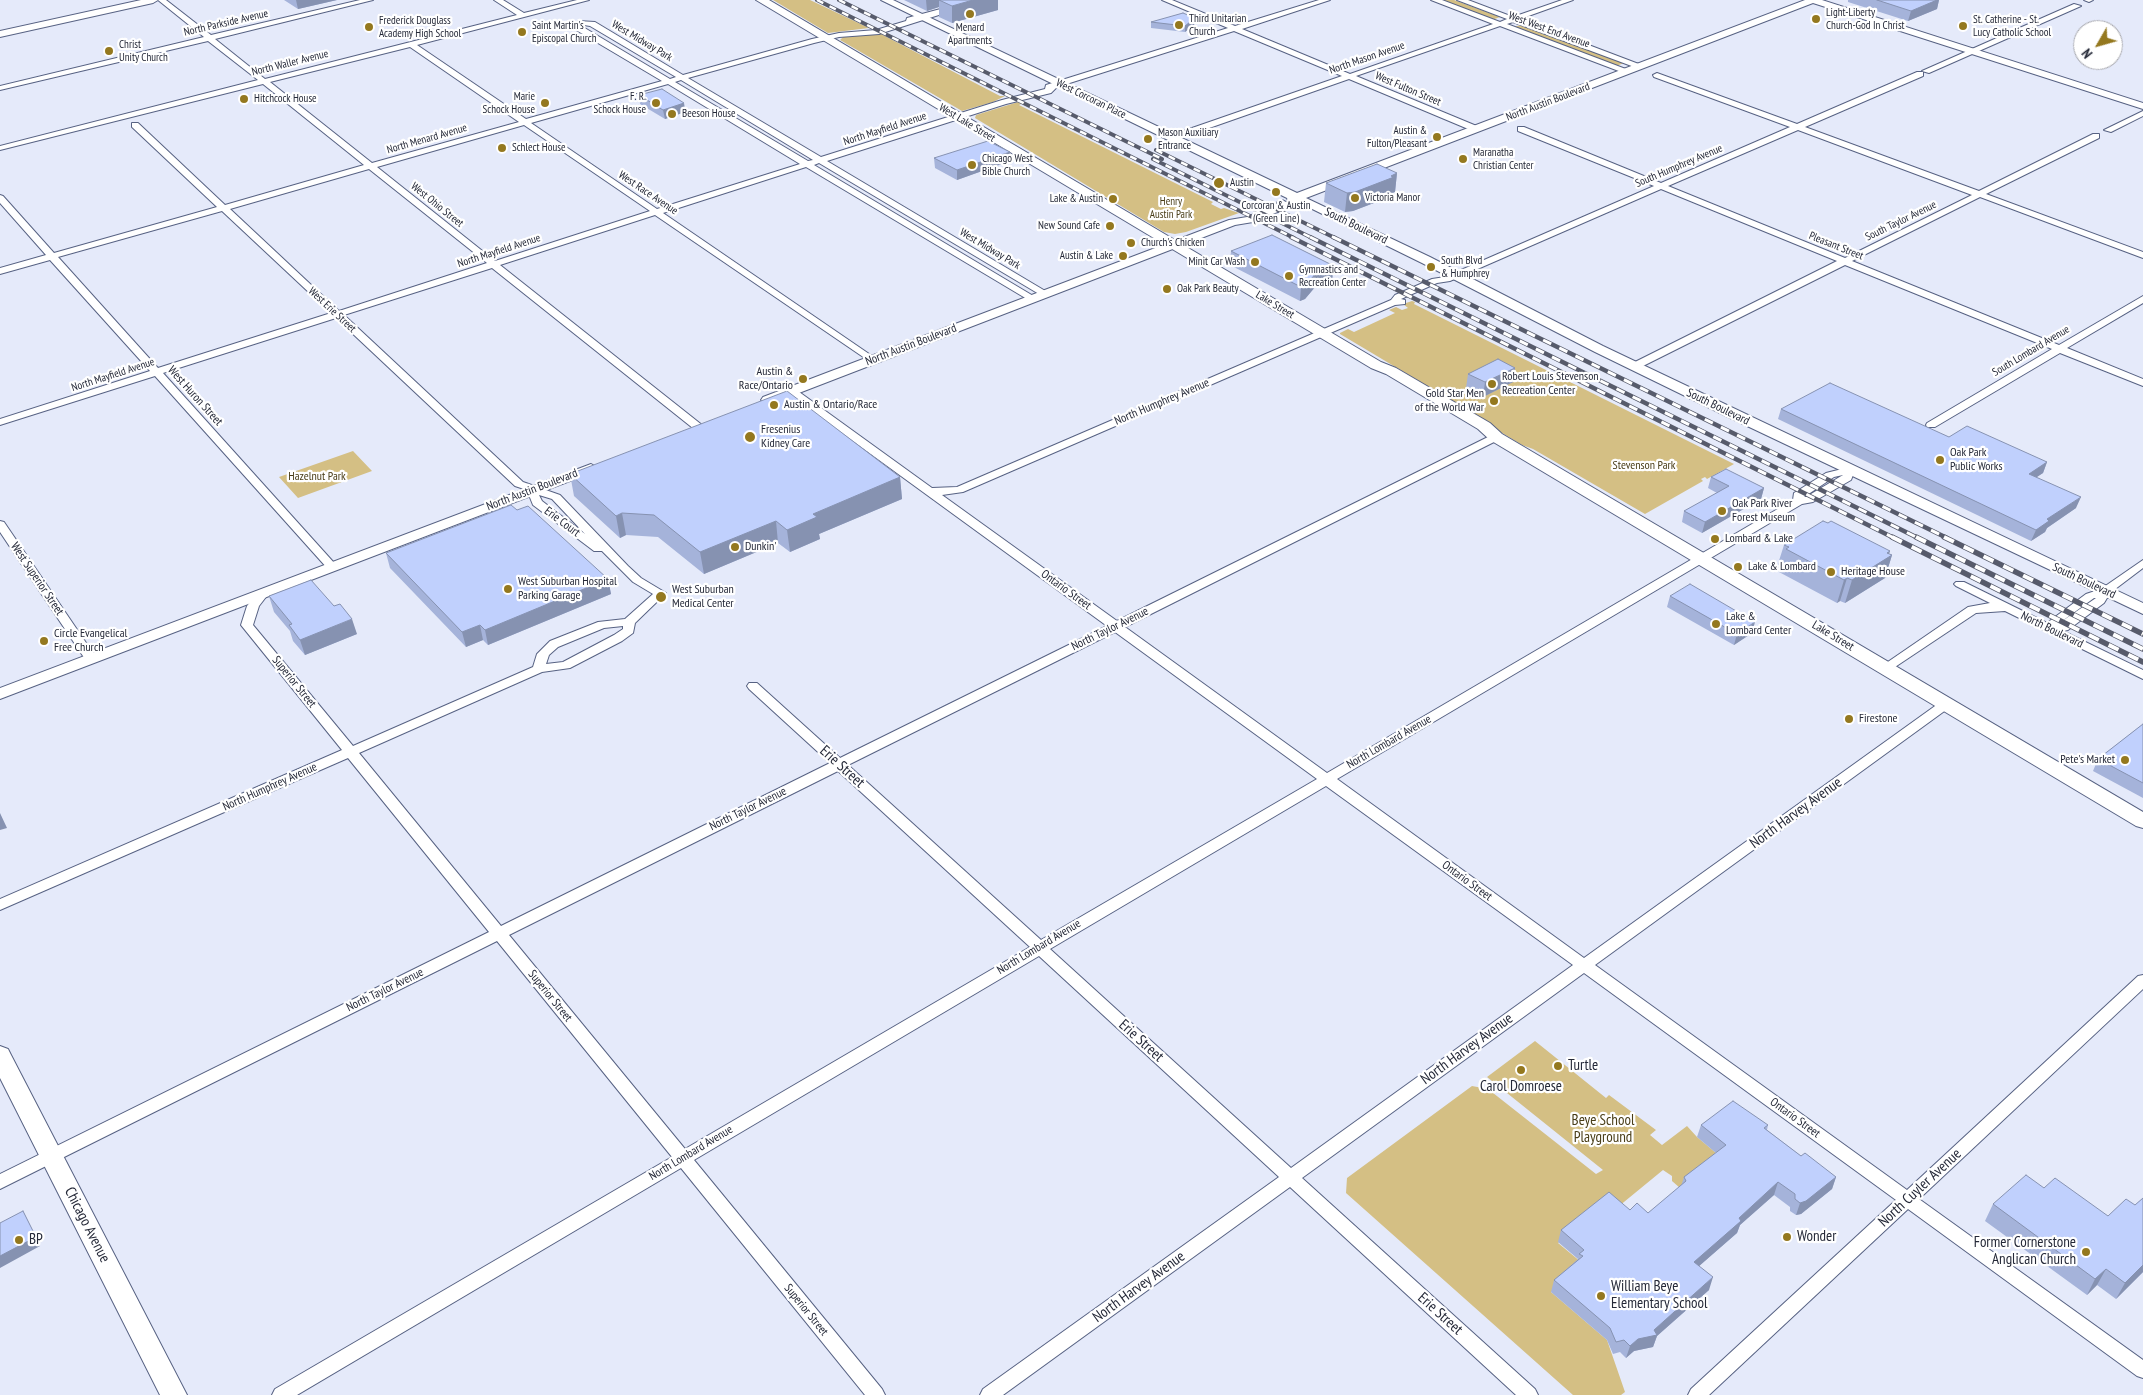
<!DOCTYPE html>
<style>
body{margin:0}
#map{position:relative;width:2143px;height:1395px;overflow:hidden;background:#e5eafa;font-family:"PT Sans Narrow",sans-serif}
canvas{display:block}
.north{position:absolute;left:2073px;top:20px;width:50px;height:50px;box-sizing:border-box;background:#fff;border:1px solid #a8a9af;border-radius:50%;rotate:232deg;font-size:14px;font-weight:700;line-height:20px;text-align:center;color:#252938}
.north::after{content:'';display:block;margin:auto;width:18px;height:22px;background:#94781f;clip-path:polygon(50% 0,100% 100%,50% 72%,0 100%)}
</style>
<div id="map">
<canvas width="2143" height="1395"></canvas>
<div class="north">N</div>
</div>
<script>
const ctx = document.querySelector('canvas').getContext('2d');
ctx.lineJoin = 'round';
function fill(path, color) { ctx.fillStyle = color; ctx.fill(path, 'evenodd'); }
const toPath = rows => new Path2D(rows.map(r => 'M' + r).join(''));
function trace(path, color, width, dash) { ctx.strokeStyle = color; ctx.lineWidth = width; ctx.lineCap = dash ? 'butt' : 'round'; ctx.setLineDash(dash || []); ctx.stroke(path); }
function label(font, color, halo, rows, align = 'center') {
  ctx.font = font + ' "PT Sans Narrow",sans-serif'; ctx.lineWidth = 4.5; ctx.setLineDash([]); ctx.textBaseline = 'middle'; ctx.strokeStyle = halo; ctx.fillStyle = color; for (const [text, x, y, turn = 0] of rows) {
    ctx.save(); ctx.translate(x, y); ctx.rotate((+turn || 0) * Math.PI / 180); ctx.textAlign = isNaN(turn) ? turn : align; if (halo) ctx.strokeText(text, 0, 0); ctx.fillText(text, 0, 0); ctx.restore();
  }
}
fill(toPath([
 [773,0,810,0,869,28,828,33],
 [1439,0,1454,0,1500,17,1492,20],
 [1521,25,1624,63,1616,66,1513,27],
 [879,33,1000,96,1005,96,993,102,962,111,840,40,843,37],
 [1018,102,1021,104,1019,105,1213,202,1211,204,1221,209,1224,208,1239,213,1186,232,1175,234,1164,232,975,118,976,115],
 [1412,301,1415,302,1414,304,1734,464,1707,479,1705,477,1701,479,1703,481,1645,514,1533,449,1522,445,1484,422,1481,418,1340,334,1340,333,1348,329,1354,332,1395,313,1389,310,1396,307,1402,310,1408,308,1403,304],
 [353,451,372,471,298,498,279,477],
 [1535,1041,1606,1098,1609,1095,1656,1130,1650,1135,1662,1145,1687,1126,1697,1137,1722,1158,1680,1188,1672,1181,1672,1176,1663,1170,1613,1211,1558,1243,1581,1262,1551,1292,1607,1340,1625,1392,1621,1395,1573,1395,1346,1193,1347,1178,1472,1086,1488,1089,1596,1174,1603,1170,1487,1077]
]), '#d4bf84');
const minor = toPath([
 [158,0,166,0,211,35,360,0,373,0,215,39,265,79,517,15,494,0,503,0,524,13,577,0,589,0,417,45,526,119,662,81,576,30,578,21,595,22,683,75,812,39,839,33,876,30,906,21,907,18,974,0,986,0,879,34,839,37,814,43,688,78,821,157,1002,100,1045,89,1046,85,1228,28,1162,0,1172,0,1235,26,1319,0,1330,0,1242,29,1350,74,1493,24,1431,0,1442,0,1500,22,1507,19,1457,0,1468,0,1513,17,1562,0,1573,0,1520,19,1644,66,1637,68,1513,22,1507,24,1631,71,1624,73,1500,26,1356,76,1479,127,1479,131,1473,131,1349,79,1175,140,1169,140,1169,136,1342,76,1234,31,1057,87,1051,93,1006,104,827,161,1047,292,1047,296,1044,297,819,163,814,165,1035,297,1037,299,1032,302,806,167,663,213,875,358,875,362,872,363,655,215,500,265,702,425,703,427,702,429,698,430,694,429,492,268,344,315,523,482,560,495,628,566,641,578,666,593,635,623,633,633,622,641,570,668,542,672,359,753,501,926,830,763,749,689,747,686,749,683,757,683,840,758,1107,626,787,393,787,389,795,389,932,488,957,487,1391,300,1395,295,1432,279,1445,277,1654,186,1518,131,1518,127,1524,127,1661,183,1790,127,1654,77,1653,75,1657,73,1797,124,1917,72,1923,72,1923,76,1805,127,1979,191,2093,134,2099,134,2099,138,1986,194,2143,252,2143,258,1980,197,1852,261,2059,345,2143,296,2143,303,2067,348,2143,379,2143,386,2060,353,1935,427,1927,427,1926,425,1927,423,2052,349,1845,265,1639,368,1631,368,1631,364,1837,261,1661,189,1450,281,1437,283,1401,299,1405,300,1405,304,1395,305,963,492,942,495,1117,621,1492,435,1500,435,1501,437,1500,439,1125,627,1327,773,1793,500,1794,493,1826,473,1850,467,1854,468,1855,470,1851,480,1813,502,1802,504,1337,779,1584,958,1942,701,1950,701,1952,704,1950,707,1595,965,1907,1190,2138,976,2143,975,2143,989,1919,1199,2143,1360,2143,1378,2137,1376,1908,1209,1709,1395,1688,1395,1691,1389,1896,1200,1584,973,1302,1178,1535,1389,1538,1395,1516,1395,1290,1187,1003,1395,980,1395,983,1389,1279,1177,1039,956,694,1160,882,1389,885,1395,865,1395,681,1168,297,1395,272,1395,275,1389,672,1157,497,941,0,1189,0,1174,489,932,348,758,0,910,0,899,342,750,241,625,247,606,259,591,267,591,269,593,259,606,253,625,353,746,533,667,537,654,550,641,598,622,625,619,653,594,633,582,602,551,594,551,533,505,527,490,515,486,336,318,163,373,336,565,338,567,336,569,328,569,155,376,0,425,0,419,150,371,50,260,0,274,0,268,46,255,0,203,0,195,3,196,54,253,217,207,132,127,132,123,138,123,225,205,364,165,263,84,0,150,0,146,258,80,208,41,0,90,0,86,204,37,158,0],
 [584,25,590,26,676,77,670,79,583,27,584,25],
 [410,47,519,122,372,163,270,82,410,47],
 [681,80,813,160,808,161,675,82,681,80],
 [668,84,800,164,657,209,531,123,668,84],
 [524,125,650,211,495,261,377,167,524,125],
 [1798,130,1972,195,1845,258,1668,186,1798,130],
 [369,169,487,263,339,311,230,209,369,169],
 [222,211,331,313,158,368,58,257,222,211],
 [1843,475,1806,497,1804,497,1834,477,1843,475],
 [539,495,552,499,585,534,542,501,539,495],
 [623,626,623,629,614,635,563,662,546,664,549,655,558,647,604,628,623,626],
 [1115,632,1317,779,1041,940,848,765,1115,632],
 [838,771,1030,947,685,1149,509,935,838,771],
 [1326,786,1573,965,1291,1168,1050,949,1326,786],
 [2084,0,2093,0,2089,2,2084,0],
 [2074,4,2081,6,1929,73,1922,71,2074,4],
 [2143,111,2143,116,2111,132,2104,130,2143,111],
 [0,521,4,522,95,656,97,659,95,662,87,662,0,532,0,521],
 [2143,560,2143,568,2110,593,2104,603,2068,630,2063,631,2143,670,2143,679,2005,611,1976,613,1889,671,1881,671,1879,668,1968,607,1990,603,1956,586,1954,584,1956,582,1964,582,2047,623,2086,594,2101,589,2143,560],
 [2094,598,2096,598,2058,624,2094,598]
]);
const tertiary = toPath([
 [141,0,158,0,153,3,0,37,0,31,141,0],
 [881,0,893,0,1297,193,1805,0,1822,0,2143,103,2143,109,1813,3,1306,198,1430,257,1603,346,2143,603,2143,614,1724,415,1595,352,1422,263,1296,201,1288,201,1287,198,881,0],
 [1282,200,1288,203,1285,209,1253,222,1235,225,773,403,768,404,761,400,763,397,1229,220,1247,217,1276,205,1278,201,1282,200],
 [591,464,598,468,596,471,0,699,0,688,591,464]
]);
const secondary = toPath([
 [756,0,769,0,1381,362,1396,368,1490,423,1502,434,2143,812,2143,828,2136,826,1490,440,1478,429,1386,374,1371,368,756,0],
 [0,1046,8,1049,11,1055,187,1395,160,1395,0,1078,0,1046]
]);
trace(minor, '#576283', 2);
trace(tertiary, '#576283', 2);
trace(secondary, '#576283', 2);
fill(minor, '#fff');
fill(tertiary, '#fff');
fill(secondary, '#fff');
const railFar2 = toPath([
 [817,0,1294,238],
 [839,0,1162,159],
 [1156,150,1335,238],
 [1153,159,1312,238]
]);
const railFar1 = toPath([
 [1291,237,1894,538],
 [1310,237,1918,538],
 [1333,237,1947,538]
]);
const rail = toPath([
 [1892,537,2143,662],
 [1916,537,2143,649],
 [1944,537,2143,634]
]);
trace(railFar2, '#575b6b', 4);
trace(railFar1, '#575b6b', 4.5);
trace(rail, '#575b6b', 5.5);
trace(railFar2, '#fff', 2.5, [7]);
trace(railFar1, '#fff', 3, [9]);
trace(rail, '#fff', 4, [11]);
fill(toPath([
 [284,0,337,0,298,9],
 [904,0,998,0,998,10,952,23,939,17,939,7,927,11],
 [1848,0,1939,0,1937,9,1908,21,1848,2],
 [1195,18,1195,24,1185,32,1151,28,1151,22],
 [639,95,684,103,685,112,665,119,640,104],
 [1010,152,1010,161,957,180,935,168,934,158],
 [1397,173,1395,192,1392,193,1392,196,1353,211,1345,212,1324,202,1326,183],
 [1231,251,1334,266,1332,280,1316,286,1305,299,1300,301,1230,265],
 [1468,374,1513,382,1483,397,1466,388],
 [1781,409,1949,437,2047,462,2043,473,2036,477,2076,508,2047,528,2045,532,2031,541,1778,419],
 [570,474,900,477,902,499,819,534,820,539,790,552,778,543,704,574,658,537,626,535,620,538,574,496],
 [1711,477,1764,488,1761,499,1702,533,1682,522,1684,511,1717,493,1708,488],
 [517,510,608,579,611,594,488,645,483,640,466,647,390,568,386,553],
 [1784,545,1890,551,1889,554,1892,555,1885,578,1845,603,1840,601,1837,603,1779,572,1780,569,1777,567],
 [269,596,357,634,305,655,293,641,290,631,274,612],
 [1670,596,1752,633,1734,645,1667,607],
 [2143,724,2143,798,2093,771,2098,759],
 [1701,1125,1768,1125,1767,1130,1801,1156,1836,1177,1832,1189,1801,1214,1796,1215,1790,1211,1790,1207,1774,1195,1740,1225,1737,1233,1699,1266,1709,1290,1657,1336,1653,1347,1634,1351,1626,1358,1620,1352,1613,1354,1607,1340,1551,1292,1554,1280,1577,1260,1578,1259,1558,1242,1561,1230,1630,1210,1648,1213,1681,1186,1684,1177,1716,1153,1697,1137],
 [2044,1188,2108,1216,2135,1205,2143,1198,2143,1272,2116,1299,2097,1285,2087,1295,1985,1221,1993,1204]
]), '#a5b3da');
fill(toPath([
 [296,0,337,0,298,9],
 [926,0,939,0,939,7,927,11],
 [973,0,998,0,998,10,952,23,952,6],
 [1937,0,1939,0,1937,9,1908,21,1911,11],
 [1195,18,1195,24,1185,32,1185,26],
 [684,103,685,112,665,119,663,110],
 [1010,152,1010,161,957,180,957,170],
 [1397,173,1395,192,1392,193,1392,196,1353,211,1345,212,1347,193],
 [1334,266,1332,280,1316,286,1305,299,1300,301,1301,287,1317,272],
 [1515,368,1513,382,1483,397,1485,382],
 [2047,462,2043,473,2025,485,2029,474],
 [900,477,902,499,819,534,820,539,790,552,787,530,813,514],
 [1764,488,1761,499,1702,533,1705,522],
 [2081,497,2076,508,2047,528,2045,532,2031,541,2036,530,2047,519],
 [622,513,626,535,620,538,616,516],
 [776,521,778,543,704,574,700,552],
 [1890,551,1887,558,1892,555,1885,578,1845,603,1852,580],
 [1847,578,1840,601,1837,603,1844,580],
 [608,579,611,594,488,645,485,630],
 [352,619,357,634,305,655,300,640],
 [1755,622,1752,633,1734,645,1737,634],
 [480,625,483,640,466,647,462,632],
 [0,813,7,828,0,830],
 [1836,1177,1832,1189,1801,1214,1796,1215,1800,1203],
 [1778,1182,1774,1195,1740,1225,1737,1233,1690,1274,1694,1262,1739,1218],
 [23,1211,40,1246,0,1268,0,1256],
 [2143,1265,2143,1272,2116,1299,2125,1283],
 [2106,1269,2097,1285,2087,1295,2095,1279],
 [1713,1277,1709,1290,1657,1336,1653,1347,1634,1351,1626,1358,1630,1346,1638,1339,1654,1330]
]), '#8692b1');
const building = toPath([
 [939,0,973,0,952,6,939,0],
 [1877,0,1937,0,1911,11,1877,0],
 [1183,13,1195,18,1185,26,1151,22,1183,13],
 [662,89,684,103,663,110,639,95,662,89],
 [988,141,1010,152,957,170,934,158,988,141],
 [1377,164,1397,173,1391,176,1394,177,1355,192,1347,193,1326,183,1377,164],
 [1272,235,1334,266,1317,272,1306,285,1301,287,1231,251,1272,235],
 [1498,359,1515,368,1485,382,1468,374,1498,359],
 [1830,383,1949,437,1967,426,2047,462,2029,474,2081,497,2047,519,2049,521,2036,530,1781,409,1830,383],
 [787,391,900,477,813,514,817,517,787,530,776,521,700,552,654,515,622,513,616,516,570,474,787,391],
 [1726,469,1764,488,1705,522,1684,511,1729,486,1711,477,1726,469],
 [511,505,517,510,528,506,608,579,485,630,480,625,462,632,386,553,511,505],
 [1823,521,1828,523,1831,521,1890,551,1887,553,1892,555,1852,580,1847,578,1844,580,1786,549,1789,547,1784,545,1823,521],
 [311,580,334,606,340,604,352,619,300,640,289,625,292,624,269,596,311,580],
 [1690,584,1755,622,1737,634,1670,596,1690,584],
 [2143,724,2143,783,2098,759,2143,724],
 [1733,1101,1768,1125,1764,1128,1801,1156,1805,1153,1836,1177,1806,1201,1800,1203,1795,1199,1795,1194,1778,1182,1739,1218,1741,1221,1694,1262,1713,1277,1654,1330,1657,1335,1638,1339,1630,1346,1624,1340,1616,1342,1610,1328,1554,1280,1583,1256,1579,1254,1584,1250,1561,1230,1609,1192,1630,1210,1637,1203,1648,1213,1686,1181,1684,1177,1726,1145,1701,1125,1733,1101],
 [2026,1175,2044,1188,2055,1178,2108,1216,2126,1199,2135,1205,2143,1198,2143,1265,2125,1283,2106,1269,2095,1279,1993,1204,2026,1175],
 [23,1211,36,1237,0,1256,0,1223,23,1211]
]);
fill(building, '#c0d0fd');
trace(building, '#8692b1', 1);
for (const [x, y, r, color] of [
 [970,14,5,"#94781f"],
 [1816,19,5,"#94781f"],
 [1179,25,5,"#94781f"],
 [1963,26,5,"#94781f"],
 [369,27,5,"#94781f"],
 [522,32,5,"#94781f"],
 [109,51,5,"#94781f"],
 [244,99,5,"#94781f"],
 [545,103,5,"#94781f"],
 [656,103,5,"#94781f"],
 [672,114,5,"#94781f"],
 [1437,137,5,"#94781f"],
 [1148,139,5,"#94781f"],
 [502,148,5,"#94781f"],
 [1463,159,5,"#94781f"],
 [972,165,5,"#94781f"],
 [1219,183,6,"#94781f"],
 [1276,192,5,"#94781f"],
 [1355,198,5,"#94781f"],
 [1113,199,5,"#94781f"],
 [1110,226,5,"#94781f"],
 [1131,243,5,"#94781f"],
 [1123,256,5,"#94781f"],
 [1255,262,5,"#94781f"],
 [1431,267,5,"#94781f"],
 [1289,276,5,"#94781f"],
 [1167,289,5,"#94781f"],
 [803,379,5,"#94781f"],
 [1492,384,5,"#94781f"],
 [1494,401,5,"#94781f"],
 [774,405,5,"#94781f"],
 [750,437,6,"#94781f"],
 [1940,460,5,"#94781f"],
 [1722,511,5,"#94781f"],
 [1715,539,5,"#94781f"],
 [735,547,5,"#94781f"],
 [1738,567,5,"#94781f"],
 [1831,572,5,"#94781f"],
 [508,589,5,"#94781f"],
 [661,597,6,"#94781f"],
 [1716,624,5,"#94781f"],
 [44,641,5,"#94781f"],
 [1849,719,5,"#94781f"],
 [2125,760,5,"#94781f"],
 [1558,1066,5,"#94781f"],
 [1521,1070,5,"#94781f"],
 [1787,1237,5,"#94781f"],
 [19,1240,5,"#94781f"],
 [2086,1252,5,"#94781f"],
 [1601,1296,5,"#94781f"]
]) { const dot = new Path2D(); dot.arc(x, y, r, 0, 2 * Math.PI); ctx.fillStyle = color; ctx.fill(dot); trace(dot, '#fff', 2); }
label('11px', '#252938', '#fff', [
 ["Light-Liberty",1826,13],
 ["Church-God In Christ",1826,26],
 ["Third Unitarian",1189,19],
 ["Church",1189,32],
 ["St. Catherine - St.",1973,20],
 ["Lucy Catholic School",1973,33],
 ["Frederick Douglass",379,21],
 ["Academy High School",379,34],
 ["Saint Martin's",532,26],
 ["Episcopal Church",532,39],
 ["Menard",970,28,"center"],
 ["Apartments",970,41,"center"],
 ["Christ",119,45],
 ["Unity Church",119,58],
 ["Marie",535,97,"right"],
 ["Schock House",535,110,"right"],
 ["F. R.",646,97,"right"],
 ["Schock House",646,110,"right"],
 ["Hitchcock House",254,99],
 ["Beeson House",682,114],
 ["Austin &",1427,131,"right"],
 ["Fulton/Pleasant",1427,144,"right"],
 ["Mason Auxiliary",1158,133],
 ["Entrance",1158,146],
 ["Schlect House",512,148],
 ["Maranatha",1473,153],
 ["Christian Center",1473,166],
 ["Chicago West",982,159],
 ["Bible Church",982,172],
 ["Austin",1230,183],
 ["Victoria Manor",1365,198],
 ["Lake & Austin",1103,199,"right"],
 ["Corcoran & Austin",1276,206,"center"],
 ["(Green Line)",1276,219,"center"],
 ["New Sound Cafe",1100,226,"right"],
 ["Church's Chicken",1141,243],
 ["Austin & Lake",1113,256,"right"],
 ["South Blvd",1441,261],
 ["& Humphrey",1441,274],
 ["Minit Car Wash",1245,262,"right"],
 ["Gymnastics and",1299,270],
 ["Recreation Center",1299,283],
 ["Oak Park Beauty",1177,289]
], 'left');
label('11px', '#252938', '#fff', [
 ["North Parkside Avenue",226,23,-13],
 ["West West End Avenue",1549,30,20],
 ["West Midway Park",642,41,31],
 ["North Mason Avenue",1367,58,-19],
 ["North Waller Avenue",290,63,-14],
 ["West Fulton Street",1408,89,23],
 ["West Corcoran Place",1091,99,26],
 ["North Austin Boulevard",1548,102,-21],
 ["West Lake Street",967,123,31],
 ["North Mayfield Avenue",885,129,-18],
 ["North Menard Avenue",427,139,-16],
 ["South Humphrey Avenue",1679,166,-23],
 ["West Race Avenue",648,193,34],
 ["West Ohio Street",437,205,39],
 ["South Taylor Avenue",1901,221,-26],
 ["Pleasant Street",1836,246,22],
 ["West Midway Park",990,249,31],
 ["North Mayfield Avenue",499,251,-18],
 ["Lake Street",1275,305,31],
 ["West Erie Street",332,310,43],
 ["South Lombard Avenue",2031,351,-31],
 ["North Mayfield Avenue",113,375,-18]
]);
label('11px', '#493d18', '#fff', [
 ["Henry",1171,202],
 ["Austin Park",1171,215]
]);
label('12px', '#252938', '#fff', [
 ["South Boulevard",1356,226,26],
 ["North Austin Boulevard",911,345,-21],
 ["West Huron Street",195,396,48],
 ["North Humphrey Avenue",1162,402,-23],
 ["South Boulevard",1718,407,26],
 ["North Austin Boulevard",532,490,-21],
 ["Erie Court",562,522,37],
 ["West Superior Street",37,579,56],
 ["South Boulevard",2084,581,25],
 ["Ontario Street",1066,590,36],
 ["North Taylor Avenue",1110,629,-26],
 ["North Boulevard",2052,630,26],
 ["Lake Street",1833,636,31],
 ["Superior Street",294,682,51],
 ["North Lombard Avenue",1389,742,-30],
 ["North Humphrey Avenue",270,787,-24],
 ["North Taylor Avenue",748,809,-26],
 ["Ontario Street",1467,881,36],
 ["North Lombard Avenue",1039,947,-31],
 ["North Taylor Avenue",385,990,-26],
 ["Superior Street",550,996,51],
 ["Ontario Street",1795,1118,36],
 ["North Lombard Avenue",691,1153,-31],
 ["Superior Street",806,1310,51]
]);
label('12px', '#252938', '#fff', [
 ["Austin &",793,372,"right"],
 ["Race/Ontario",793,386,"right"],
 ["Robert Louis Stevenson",1502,377],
 ["Recreation Center",1502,391],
 ["Gold Star Men",1484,394,"right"],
 ["of the World War",1484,408,"right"],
 ["Austin & Ontario/Race",784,405],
 ["Fresenius",761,430],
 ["Kidney Care",761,444],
 ["Oak Park",1950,453],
 ["Public Works",1950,467],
 ["Oak Park River",1732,504],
 ["Forest Museum",1732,518],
 ["Lombard & Lake",1725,539],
 ["Dunkin'",745,547],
 ["Lake & Lombard",1748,567],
 ["Heritage House",1841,572],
 ["West Suburban Hospital",518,582],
 ["Parking Garage",518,596],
 ["West Suburban",672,590],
 ["Medical Center",672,604],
 ["Lake &",1726,617],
 ["Lombard Center",1726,631],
 ["Circle Evangelical",54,634],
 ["Free Church",54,648],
 ["Firestone",1859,719],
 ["Pete's Market",2115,760,"right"]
], 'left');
label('12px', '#493d18', '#fff', [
 ["Stevenson Park",1644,466],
 ["Hazelnut Park",317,477]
]);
label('15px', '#252938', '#fff', [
 ["Erie Street",842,767,42],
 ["North Harvey Avenue",1796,813,-36],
 ["Erie Street",1141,1041,42],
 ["North Harvey Avenue",1467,1049,-36],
 ["North Cuyler Avenue",1920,1188,-43],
 ["Chicago Avenue",87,1225,63],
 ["North Harvey Avenue",1139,1287,-36],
 ["Erie Street",1440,1314,42]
]);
label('15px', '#252938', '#fff', [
 ["Turtle",1568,1066],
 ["Carol Domroese",1521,1087,"center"],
 ["Wonder",1797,1237],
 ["BP",29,1240],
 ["Former Cornerstone",2076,1243,"right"],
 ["Anglican Church",2076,1260,"right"],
 ["William Beye",1611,1287],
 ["Elementary School",1611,1304]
], 'left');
label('15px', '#493d18', '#fff', [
 ["Beye School",1603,1121],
 ["Playground",1603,1138]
]);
</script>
